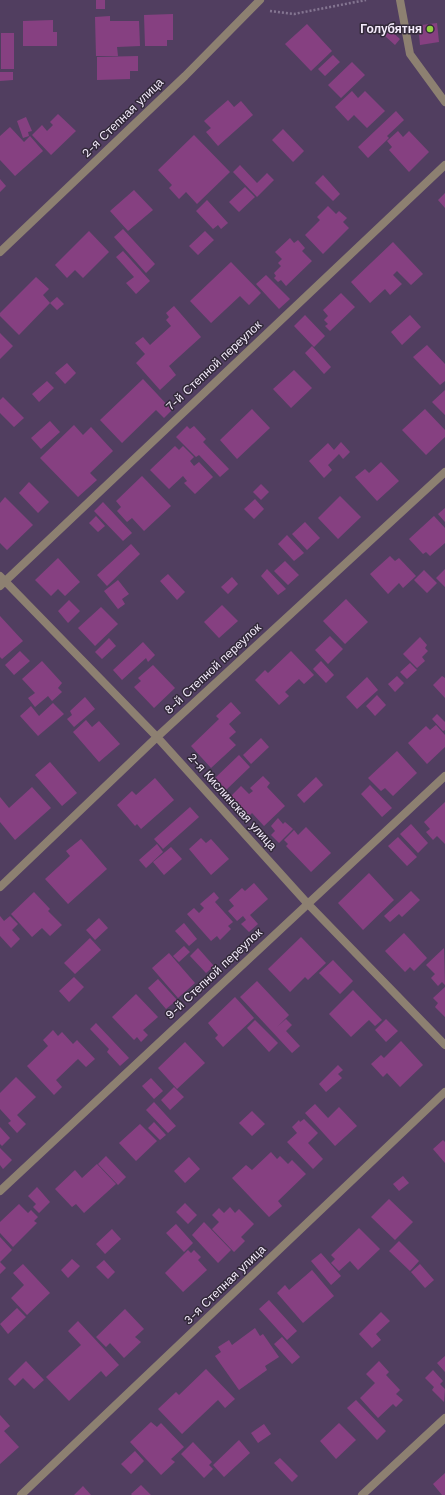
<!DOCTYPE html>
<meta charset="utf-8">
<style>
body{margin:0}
canvas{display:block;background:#513e60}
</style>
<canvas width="445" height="1495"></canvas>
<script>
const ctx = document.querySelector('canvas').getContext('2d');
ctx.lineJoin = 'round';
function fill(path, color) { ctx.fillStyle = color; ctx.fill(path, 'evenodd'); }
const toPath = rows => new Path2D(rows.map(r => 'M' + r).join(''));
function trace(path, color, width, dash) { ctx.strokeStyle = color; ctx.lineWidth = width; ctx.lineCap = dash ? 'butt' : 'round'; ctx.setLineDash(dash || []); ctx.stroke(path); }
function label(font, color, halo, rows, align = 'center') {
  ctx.font = font + ' "Work Sans",sans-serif'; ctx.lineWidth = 3; ctx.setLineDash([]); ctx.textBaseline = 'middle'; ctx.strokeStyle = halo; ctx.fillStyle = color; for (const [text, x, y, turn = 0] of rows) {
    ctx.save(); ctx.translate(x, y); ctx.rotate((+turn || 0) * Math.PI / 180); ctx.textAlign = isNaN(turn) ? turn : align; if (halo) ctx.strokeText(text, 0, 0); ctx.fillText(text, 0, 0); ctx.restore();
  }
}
fill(toPath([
 [96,0,105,0,105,9,96,9],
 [173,14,173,40,167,40,167,46,145,46,144,15],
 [110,16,110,21,139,21,140,46,117,47,118,56,96,56,95,17],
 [53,20,53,32,57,32,57,46,23,46,23,21],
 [437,23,439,42,420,45,419,34,423,34,422,25],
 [307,24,332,51,311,71,285,44],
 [390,30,400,39,395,45,385,36],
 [1,33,14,33,14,69,1,69],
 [333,55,340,62,325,76,318,69],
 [138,56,138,71,130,71,130,79,97,80,97,57],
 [352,62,365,75,341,98,328,85],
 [0,72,13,72,13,80,0,81],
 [352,91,358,98,365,91,385,111,367,128,354,115,348,121,335,107],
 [228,100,234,107,241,101,253,115,218,146,206,132,211,128,204,121],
 [396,111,404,120,387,136,389,138,368,158,358,147],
 [58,114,76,131,51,155,32,135,42,125,47,131,53,125,50,122],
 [26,117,32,131,28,132,29,136,23,138,17,121],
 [10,127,24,142,30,136,43,151,15,176,0,160,0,136],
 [283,129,304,151,293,162,272,140],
 [398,131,403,137,409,131,429,152,409,172,389,150,392,147,387,141],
 [194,135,230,172,197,204,186,192,179,199,169,188,172,185,158,170],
 [240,165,257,183,267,173,274,180,257,197,233,172],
 [323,175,340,194,333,201,315,183],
 [0,179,6,186,0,192],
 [245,187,255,197,239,212,229,202],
 [134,190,153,210,128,231,110,211],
 [445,193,445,208,438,200],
 [207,200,228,223,221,229,218,225,213,229,196,211],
 [328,206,336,214,339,211,347,218,343,222,349,228,323,254,305,235,320,220,317,217],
 [123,229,155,264,146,273,114,237],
 [89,231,109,252,83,278,75,270,67,278,55,265],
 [205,231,214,240,198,255,189,246],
 [290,238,294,243,298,240,305,248,302,251,312,261,286,286,281,280,278,282,274,278,276,276,274,273,281,266,278,263,282,259,275,252],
 [393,242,423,274,411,285,397,271,393,275,402,284,390,295,385,289,370,303,351,282],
 [123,251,150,281,136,294,126,283,134,277,116,257],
 [231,262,261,293,249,305,240,296,211,323,190,301],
 [266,275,290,299,279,309,256,284],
 [36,277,49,289,43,295,50,303,19,335,0,316,0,313],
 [341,293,355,307,330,331,325,326,328,324,324,320,328,316,323,310],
 [57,297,64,304,57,310,50,303],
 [174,306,201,337,169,366,176,375,160,390,136,363,145,354,135,343,143,337,150,345,171,326,166,320,169,317,166,313],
 [305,315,325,336,314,347,294,326],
 [410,315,421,327,402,345,391,332],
 [0,333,13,346,0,359],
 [427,345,445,364,445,381,440,385,413,357],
 [312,346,331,367,324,374,305,353],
 [67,363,76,373,65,384,55,373],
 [294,370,312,388,291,408,273,389],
 [143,379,172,410,164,418,156,410,122,443,100,420],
 [47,381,54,388,39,402,32,394],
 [445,390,445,415,432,402],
 [3,397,24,418,14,427,0,413,0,400],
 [252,409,270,428,237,459,220,440],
 [425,409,445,430,445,437,426,455,402,430],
 [50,421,60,432,41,449,31,438],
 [74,425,83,435,91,427,113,451,90,473,97,480,78,497,40,458],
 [187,426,190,429,194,426,206,439,203,442,229,469,220,477,199,455,196,457,176,437],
 [341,442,350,452,343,459,339,454,328,465,332,470,324,478,309,461,328,443,334,450],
 [175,446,179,450,183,446,194,457,190,461,194,466,199,462,213,477,195,494,184,483,187,481,183,476,169,489,150,470],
 [381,462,399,481,377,501,355,477,365,469,369,473],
 [142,476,171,506,144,531,132,518,127,522,117,511,121,507,116,501],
 [29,482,49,502,38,513,19,493],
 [261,484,269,492,261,500,253,492],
 [340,496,361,517,338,539,318,518],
 [5,497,33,525,7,550,0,543,0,503],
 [255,499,264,509,254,519,244,509],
 [103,502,132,533,123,541,94,511],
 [445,508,445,522,438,514],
 [96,516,105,526,98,532,89,523],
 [434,516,445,528,445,543,430,556,426,552,423,554,409,539],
 [305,522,320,538,307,550,292,534],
 [287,535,304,553,294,561,278,544],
 [131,544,140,554,107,586,97,575],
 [390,556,395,561,399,558,416,576,403,588,399,583,388,594,370,574],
 [58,558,80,582,65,596,58,589,51,596,35,580],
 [285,561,299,575,288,585,274,571],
 [267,569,286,589,278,595,261,576],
 [445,569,445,587,436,578],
 [424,570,437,583,427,593,414,580],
 [168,574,185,592,177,600,160,581],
 [232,577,238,584,228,594,221,587],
 [118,580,129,594,122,599,125,604,118,609,104,591],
 [346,599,368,622,345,644,323,621],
 [69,600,80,611,68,623,58,611],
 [222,605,238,621,219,638,204,622],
 [101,607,118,624,95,646,78,628],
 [0,616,23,641,2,659,0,657],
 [330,636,343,649,328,664,315,650],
 [420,637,427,645,425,648,428,651,422,657,425,661,417,668,403,654],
 [109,638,116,646,102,659,95,652],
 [143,642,155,655,148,662,146,658,122,680,113,670],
 [20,651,30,661,14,675,5,665],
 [291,651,314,675,304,684,299,679,285,692,289,696,279,705,255,680,265,670,268,673],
 [42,661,62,683,58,688,62,692,52,701,48,696,35,707,28,698,35,693,22,679],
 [321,661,334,675,326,683,313,669],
 [410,663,417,670,407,679,400,672],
 [153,665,175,688,154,708,134,687,141,681,138,678],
 [397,676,404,683,395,692,388,684],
 [442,676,445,678,445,698,433,685],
 [367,677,378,690,357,709,346,697],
 [377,695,386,705,375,716,366,706],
 [85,697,95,709,74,727,67,719,72,715,70,711],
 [231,702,241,713,229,724,236,732,229,738,236,745,211,768,191,746,219,719,216,716],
 [53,703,64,714,38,736,20,716,31,706,39,716],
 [437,714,445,722,445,730,443,731,432,719],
 [86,720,92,727,99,721,120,744,99,762,73,732],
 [436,725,445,735,445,747,427,764,408,743,426,726,430,730],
 [261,738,269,747,251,764,243,755],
 [397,751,417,773,393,796,385,788,381,791,368,778],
 [239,755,250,767,226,790,215,778],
 [50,762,77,793,62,806,35,775],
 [263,776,270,783,267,787,285,806,264,826,252,813,248,817,230,797,241,786,249,794,253,791,250,788],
 [316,777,323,785,304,803,297,795],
 [155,778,174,800,141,829,137,824,135,826,117,805,132,791,136,795],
 [370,785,392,808,382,817,361,794],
 [32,787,51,808,15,840,0,822,0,797,9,808],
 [445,802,445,844,437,836,433,840,426,832,430,829,424,822],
 [190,807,199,817,163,849,154,839],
 [278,818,283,824,285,822,293,829,279,843,271,835,275,831,271,826],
 [411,824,428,843,418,853,400,834],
 [306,827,331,853,311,872,286,846,288,844,284,840,294,830,298,835],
 [398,837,417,857,407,866,388,846],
 [201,838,206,843,211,839,229,859,211,875,189,849],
 [81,839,107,869,68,904,45,879,70,856,66,851],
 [157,844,163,852,146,868,139,860],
 [171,847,182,859,164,875,153,862],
 [369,873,394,900,363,930,338,903],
 [254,883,268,899,250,915,258,924,249,932,241,924,246,920,243,916,237,921,228,911,234,906,229,900,242,888,245,891],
 [411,891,420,900,402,917,399,914,390,922,384,916],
 [34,892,50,909,48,911,62,925,50,936,42,928,32,937,11,914],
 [214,892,219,898,215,902,233,922,228,926,231,929,220,940,217,936,211,941,187,914,194,908,199,913,204,908,200,904],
 [0,916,4,921,10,916,18,924,12,930,20,939,11,948,0,936],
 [99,918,108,928,95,940,86,930],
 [184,923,197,939,189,946,175,931],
 [404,933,427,958,414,971,410,967,405,972,385,951],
 [301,937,326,963,308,980,305,977,290,992,268,969],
 [90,938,101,950,75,974,64,963],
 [184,946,190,952,179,962,173,956],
 [198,948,214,966,206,973,190,956],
 [444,948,445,985,442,982,438,986,431,978,435,974,426,965],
 [169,953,195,983,178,998,152,968],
 [333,960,353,981,340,994,319,973],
 [74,977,84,987,69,1002,59,991],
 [158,979,177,1000,166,1009,148,988],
 [257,981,289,1015,277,1027,286,1019,292,1025,286,1031,300,1046,292,1053,240,997],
 [445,987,445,1017,435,1007,438,1003,433,998],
 [353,990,382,1020,375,1026,369,1020,351,1037,329,1014],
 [136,994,158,1017,143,1030,148,1035,141,1042,137,1037,134,1040,112,1017],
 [235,997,254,1018,223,1047,215,1038,218,1035,208,1023],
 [386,1019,398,1031,386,1042,375,1030],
 [255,1020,278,1043,269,1052,247,1028],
 [96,1023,129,1058,120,1066,107,1052,109,1049,90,1029],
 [53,1030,58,1036,62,1032,73,1044,77,1040,95,1059,86,1067,78,1059,56,1080,62,1087,54,1095,27,1066,48,1046,43,1040],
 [401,1041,423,1065,400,1087,387,1073,383,1077,371,1064,381,1055,384,1058],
 [185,1042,205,1063,177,1089,158,1068],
 [338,1065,343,1070,338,1074,342,1078,326,1092,319,1084],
 [16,1077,36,1097,17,1115,26,1124,17,1133,8,1123,11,1121,0,1109,0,1093],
 [151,1078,163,1091,154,1099,142,1086],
 [174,1087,184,1097,170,1110,161,1100],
 [154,1102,176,1126,168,1133,146,1110],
 [315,1104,328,1118,339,1107,357,1126,335,1146,305,1113],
 [252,1111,265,1124,252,1136,239,1123],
 [304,1119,318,1133,308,1143,323,1159,313,1169,287,1142,297,1133,292,1127,299,1120,300,1122],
 [154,1122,166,1135,160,1140,148,1128],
 [140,1124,157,1141,136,1161,119,1143],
 [0,1127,10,1138,2,1146,0,1144],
 [443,1140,445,1142,445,1163,433,1149],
 [0,1148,12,1160,3,1169,0,1165],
 [271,1152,277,1159,280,1156,288,1164,292,1160,306,1174,278,1201,282,1206,269,1217,232,1178,246,1165,252,1170],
 [106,1156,126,1177,118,1185,98,1164],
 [189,1157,200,1169,185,1183,174,1171],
 [97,1164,116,1184,84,1213,76,1204,72,1207,55,1189,75,1170,82,1178],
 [403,1176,409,1183,399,1191,393,1184],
 [37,1187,50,1202,39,1213,33,1207,36,1204,28,1196],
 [389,1199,413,1222,395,1240,371,1217],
 [185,1203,197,1215,188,1224,176,1212],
 [19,1204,28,1213,31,1210,38,1217,34,1221,37,1223,13,1247,0,1233,0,1222],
 [230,1207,235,1213,239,1209,254,1224,241,1237,245,1241,234,1252,212,1229,219,1222,212,1215,219,1208,224,1213],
 [204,1222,231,1250,218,1263,192,1235],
 [176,1224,193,1243,184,1252,166,1233],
 [359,1228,380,1249,358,1270,350,1261,339,1271,331,1263,335,1259,331,1255],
 [112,1229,121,1239,105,1254,96,1244],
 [0,1237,12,1250,0,1262,6,1268,0,1274],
 [399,1241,419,1261,410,1271,389,1251],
 [188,1250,191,1253,194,1250,201,1257,198,1260,207,1270,183,1292,165,1273],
 [321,1253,341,1276,331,1285,311,1261],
 [72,1259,80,1266,68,1278,61,1270],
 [104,1260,115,1272,108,1279,96,1267],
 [23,1264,50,1293,27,1315,11,1298,24,1285,13,1273],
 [420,1264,434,1280,425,1288,411,1272],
 [312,1270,334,1296,303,1323,277,1293,285,1285,289,1290],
 [269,1300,297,1331,287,1340,259,1309],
 [17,1308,26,1317,8,1334,0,1324],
 [125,1309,144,1329,135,1337,141,1342,124,1358,110,1343,106,1347,96,1337],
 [381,1312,390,1321,376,1334,381,1340,372,1348,359,1334],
 [78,1321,119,1365,106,1377,101,1371,69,1401,46,1377,81,1345,68,1331],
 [255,1328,260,1336,263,1334,279,1357,265,1366,267,1370,239,1390,215,1356,221,1352,218,1347,229,1340,232,1345],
 [282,1337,300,1357,292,1364,274,1344],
 [445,1356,445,1372,437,1363],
 [26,1361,44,1380,34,1389,23,1378,15,1386,8,1379],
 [379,1361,389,1372,386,1375,400,1390,396,1394,403,1400,396,1407,393,1404,378,1418,360,1398,375,1383,366,1374],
 [206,1369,235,1399,225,1408,218,1400,182,1434,158,1409,176,1392,179,1395],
 [433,1370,443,1381,440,1384,445,1389,444,1402,432,1390,434,1387,425,1378],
 [356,1400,386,1431,377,1440,347,1408],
 [0,1415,10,1426,4,1431,19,1447,0,1464],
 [151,1422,157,1427,161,1423,184,1447,171,1459,175,1462,161,1475,130,1442],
 [339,1423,356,1440,336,1459,320,1441],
 [264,1424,271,1434,258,1443,251,1433],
 [239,1440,250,1453,224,1477,213,1465],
 [193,1442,212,1462,209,1465,213,1469,204,1478,181,1454],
 [135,1451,144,1461,131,1474,121,1464],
 [280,1458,298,1476,292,1482,274,1463],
 [445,1473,445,1495,442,1495,433,1484],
 [141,1485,151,1495,132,1495,131,1494],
 [83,1486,91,1495,74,1495]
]), '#864081');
trace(toPath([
 [270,11,294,14,366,0]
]), '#847591', 2.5, [2, 2]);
trace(toPath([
 [400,0,410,54,445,102],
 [0,576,157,737,307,903,445,1045],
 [0,586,445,165],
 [0,887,157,737,445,472],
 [0,1191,445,776],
 [362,1495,445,1418]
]), '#8d8071', 8);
trace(toPath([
 [0,252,185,76,260,0],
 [21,1495,445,1092]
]), '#8d8071', 8);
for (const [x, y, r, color] of [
 [430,29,4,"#90cd41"]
]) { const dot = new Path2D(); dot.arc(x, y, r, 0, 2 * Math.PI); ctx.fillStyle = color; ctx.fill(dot); trace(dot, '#322939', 1.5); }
label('bold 12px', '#f5ecfc', '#322939', [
 ["Голубятня",422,29]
], 'right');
label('12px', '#f5ecfc', '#322939', [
 ["2-я Степная улица",123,118,-44],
 ["7-й Степной переулок",214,366,-43],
 ["8-й Степной переулок",213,669,-43],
 ["2-я Кислинская улица",232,802,48],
 ["9-й Степной переулок",214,974,-43],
 ["3-я Степная улица",225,1285,-44]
]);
</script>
